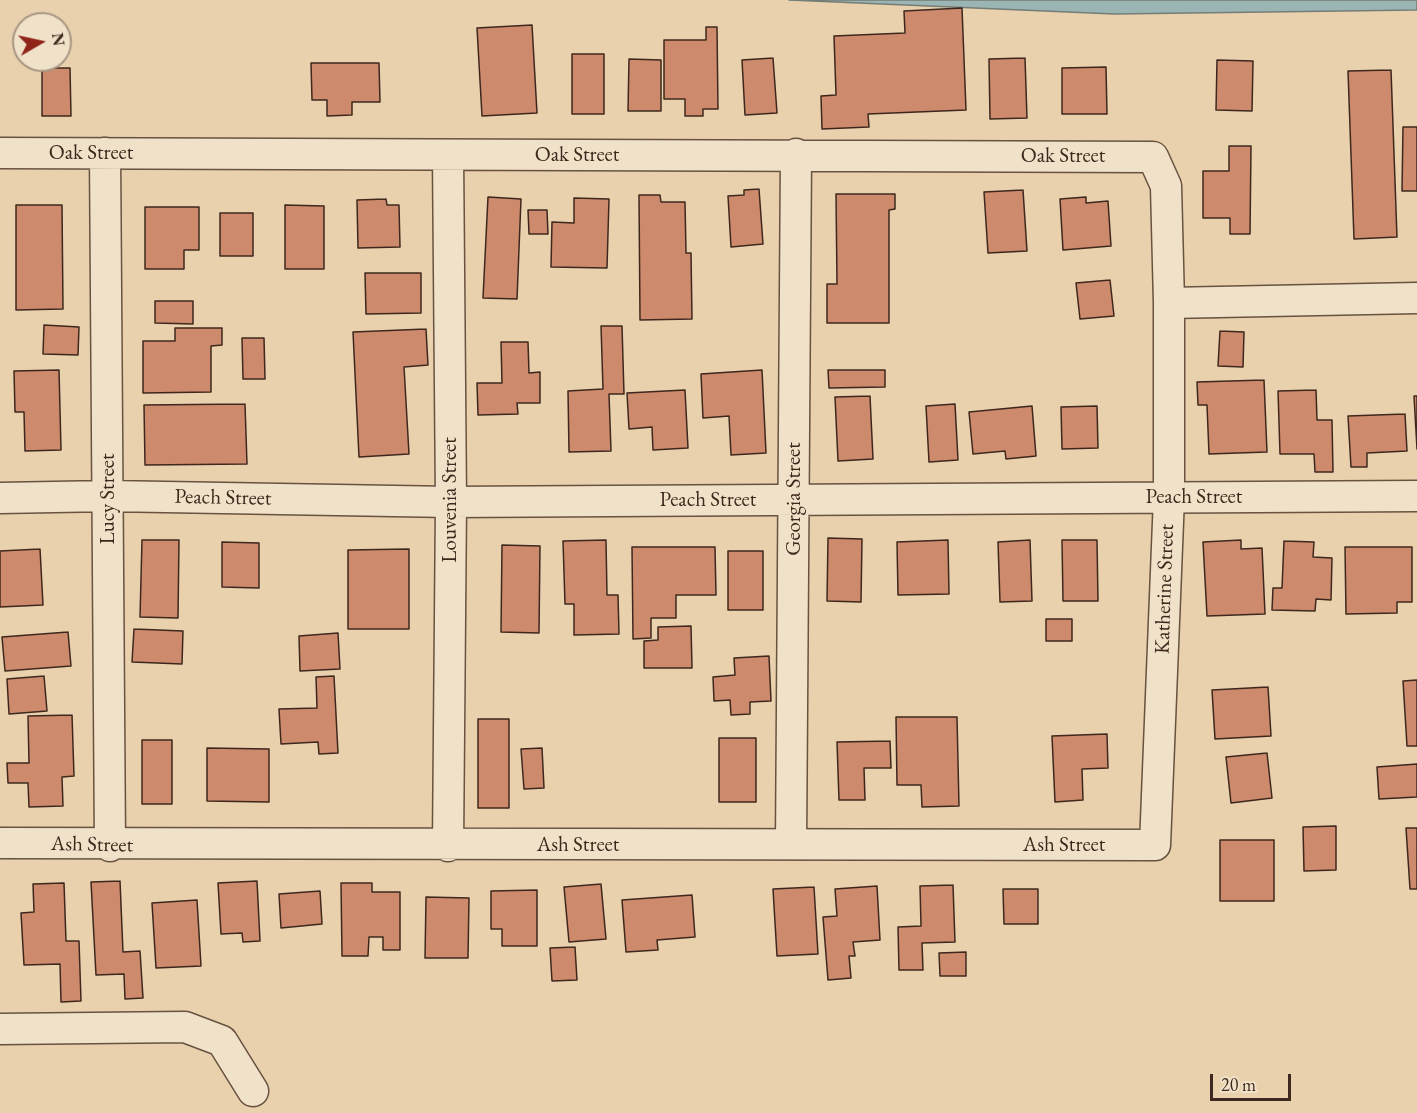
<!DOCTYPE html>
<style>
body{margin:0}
#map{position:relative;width:1417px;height:1113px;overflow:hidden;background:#e8d1ac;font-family:"EB Garamond",serif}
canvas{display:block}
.north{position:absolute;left:12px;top:12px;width:60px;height:60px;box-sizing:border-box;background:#f0e1c9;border:2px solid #a99784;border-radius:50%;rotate:81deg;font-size:16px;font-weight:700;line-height:24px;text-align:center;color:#3e281d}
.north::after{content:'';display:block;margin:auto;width:21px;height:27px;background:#8f2418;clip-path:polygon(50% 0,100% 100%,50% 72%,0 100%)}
.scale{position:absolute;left:1210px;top:1074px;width:81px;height:27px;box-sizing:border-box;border:3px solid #3e281d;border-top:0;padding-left:8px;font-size:18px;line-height:21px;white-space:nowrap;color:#3e281d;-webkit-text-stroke:4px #f0e1c9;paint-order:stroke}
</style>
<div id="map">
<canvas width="1417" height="1113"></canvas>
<div class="north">N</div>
<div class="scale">20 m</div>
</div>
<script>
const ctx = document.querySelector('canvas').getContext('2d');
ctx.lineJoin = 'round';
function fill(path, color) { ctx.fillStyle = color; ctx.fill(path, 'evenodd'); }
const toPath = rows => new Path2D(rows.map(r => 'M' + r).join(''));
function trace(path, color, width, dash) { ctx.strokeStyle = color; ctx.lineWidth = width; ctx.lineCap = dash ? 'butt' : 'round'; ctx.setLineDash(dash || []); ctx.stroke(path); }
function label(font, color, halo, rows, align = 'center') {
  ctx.font = font + ' "EB Garamond",serif'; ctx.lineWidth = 5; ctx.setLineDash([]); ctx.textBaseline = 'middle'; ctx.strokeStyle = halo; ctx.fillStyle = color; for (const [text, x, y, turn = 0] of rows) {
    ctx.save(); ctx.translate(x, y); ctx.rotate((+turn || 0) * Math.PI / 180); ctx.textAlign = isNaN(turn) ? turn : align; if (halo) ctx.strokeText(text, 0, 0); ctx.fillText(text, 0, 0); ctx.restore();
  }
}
const water = toPath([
 [789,0,1417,0,1417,10,1114,14,789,0]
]);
fill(water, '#9ab5b3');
trace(water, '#757d77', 1.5);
const building = toPath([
 [962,8,966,110,868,114,869,127,822,129,821,96,836,95,834,36,905,33,904,11,962,8],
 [532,25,537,113,482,116,477,28,532,25],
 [706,27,717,27,718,109,703,109,703,116,685,116,685,99,664,99,664,40,706,40,706,27],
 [572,54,604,54,604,114,572,114,572,54],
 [773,58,777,113,745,115,742,60,773,58],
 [1025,58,1027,118,990,119,989,59,1025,58],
 [629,59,661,60,661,111,628,111,629,59],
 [1217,60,1253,61,1252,111,1216,110,1217,60],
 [311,63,379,63,380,102,352,102,352,115,327,116,327,100,312,100,311,63],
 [1106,67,1107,114,1062,114,1062,68,1106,67],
 [42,68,70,68,71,116,42,116,42,68],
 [1391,70,1397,237,1354,239,1348,71,1391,70],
 [1403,127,1417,127,1417,191,1402,191,1403,127],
 [1229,146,1251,146,1250,234,1230,234,1230,218,1203,218,1203,171,1229,171,1229,146],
 [759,189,763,244,731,247,728,196,744,195,744,190,759,189],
 [1023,190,1027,251,988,253,984,192,1023,190],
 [836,194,895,194,895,209,889,210,889,323,827,323,827,284,837,284,836,194],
 [639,195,660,195,661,202,685,202,686,253,691,253,692,319,640,320,639,195],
 [488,197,521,199,517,299,483,298,488,197],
 [1086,197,1086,203,1108,201,1111,246,1063,250,1060,199,1086,197],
 [574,198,609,199,607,268,551,267,552,222,574,223,574,198],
 [386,199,387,205,399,205,400,247,358,248,357,200,386,199],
 [16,205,62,205,63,309,16,310,16,205],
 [285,205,324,206,324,269,285,269,285,205],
 [145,207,199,207,199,250,184,250,184,269,145,269,145,207],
 [528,210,547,210,548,234,529,234,528,210],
 [220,213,253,213,253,256,220,256,220,213],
 [365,273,421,273,421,313,366,314,365,273],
 [1110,280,1114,316,1080,319,1076,283,1110,280],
 [155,301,193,301,193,324,155,323,155,301],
 [44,325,79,327,78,355,43,354,44,325],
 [601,326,622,326,624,394,609,394,611,451,569,452,568,391,603,389,601,326],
 [175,328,222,328,222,345,211,346,211,392,143,393,143,341,175,341,175,328],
 [426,329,428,365,404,367,409,454,359,457,353,332,426,329],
 [1220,331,1244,332,1243,367,1218,366,1220,331],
 [242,338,264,338,265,379,243,379,242,338],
 [501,342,528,342,529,373,540,372,540,403,517,403,518,414,478,415,477,383,502,383,501,342],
 [59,370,61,450,25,451,24,412,15,412,14,371,59,370],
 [762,370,766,453,731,455,729,416,703,418,701,374,762,370],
 [828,370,885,370,885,387,829,388,828,370],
 [1264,380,1267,452,1209,454,1207,405,1198,405,1197,382,1264,380],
 [685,390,688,448,653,450,652,427,629,429,627,393,685,390],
 [1316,390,1317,420,1332,420,1333,472,1315,472,1314,454,1280,454,1278,391,1316,390],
 [870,396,873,459,838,461,835,397,870,396],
 [1414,396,1417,396,1417,449,1414,396],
 [245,404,247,464,145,465,144,405,245,404],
 [955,404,958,460,929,462,926,406,955,404],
 [1032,406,1036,456,1006,459,1005,451,973,454,969,412,1032,406],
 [1097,406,1098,448,1062,449,1061,407,1097,406],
 [1405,414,1407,451,1367,453,1367,467,1351,467,1348,416,1405,414],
 [828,538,862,539,861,602,827,601,828,538],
 [142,540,179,540,178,618,140,617,142,540],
 [606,540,607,595,618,595,619,634,574,635,574,604,565,604,563,541,606,540],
 [948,540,949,594,898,595,897,542,948,540],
 [1030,540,1032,601,1000,602,998,542,1030,540],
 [1062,540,1097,540,1098,601,1063,601,1062,540],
 [1241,540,1241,549,1262,548,1265,614,1207,616,1203,542,1241,540],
 [1284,541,1314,542,1313,557,1332,558,1331,600,1316,599,1315,611,1272,610,1273,588,1282,588,1284,541],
 [222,542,259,543,259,588,222,587,222,542],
 [502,545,540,546,539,633,501,632,502,545],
 [632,547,715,547,716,595,676,595,676,618,651,618,651,638,633,639,632,547],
 [1345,547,1412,547,1412,602,1397,602,1397,613,1346,614,1345,547],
 [40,549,43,605,0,607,0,551,40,549],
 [409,549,409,629,348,629,348,550,409,549],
 [728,551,763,551,763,610,728,610,728,551],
 [1046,619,1072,619,1072,641,1046,641,1046,619],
 [691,626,692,668,644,668,644,641,658,640,658,627,691,626],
 [134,629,183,631,182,664,132,662,134,629],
 [68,632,71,666,5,671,2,637,68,632],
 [338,633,340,669,300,671,299,636,338,633],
 [769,656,771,701,750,702,750,714,731,715,730,700,714,701,713,677,735,675,734,658,769,656],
 [44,676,47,711,9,714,7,679,44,676],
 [334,676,338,753,319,754,318,742,281,744,279,709,317,708,316,677,334,676],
 [1417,680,1417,746,1407,746,1403,681,1417,680],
 [1268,687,1271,736,1215,739,1212,690,1268,687],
 [72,715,74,776,62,777,63,806,29,807,28,783,8,783,7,763,29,763,28,716,72,715],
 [896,717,957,717,959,806,922,807,921,785,897,785,896,717],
 [478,719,509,719,509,808,478,808,478,719],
 [1107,734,1108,768,1082,769,1083,800,1055,802,1052,736,1107,734],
 [719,738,756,738,756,802,719,802,719,738],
 [142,740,172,740,172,804,142,804,142,740],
 [890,741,891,768,864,768,865,800,839,800,837,742,890,741],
 [207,748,269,749,269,802,207,801,207,748],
 [542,748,544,788,524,789,521,749,542,748],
 [1267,753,1272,798,1231,803,1226,757,1267,753],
 [1417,764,1417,797,1379,799,1377,767,1417,764],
 [1336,826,1336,870,1304,871,1303,827,1336,826],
 [1406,828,1417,828,1417,889,1410,889,1406,828],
 [1220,840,1274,840,1274,901,1220,901,1220,840],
 [120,881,123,952,140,951,143,998,125,999,124,974,96,975,91,882,120,881],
 [257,881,260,941,243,942,242,933,221,934,218,883,257,881],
 [64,883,66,941,79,941,81,1001,61,1002,60,964,24,965,21,913,34,912,33,884,64,883],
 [341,883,372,883,372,892,400,892,400,950,383,950,383,937,369,937,368,956,342,956,341,883],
 [601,884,606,939,569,942,564,887,601,884],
 [953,885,955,942,922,943,923,970,899,970,898,927,921,926,920,886,953,885],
 [877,886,880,940,853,942,855,956,849,956,851,978,828,980,823,917,837,916,835,889,877,886],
 [814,887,818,954,777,956,773,889,814,887],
 [1003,889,1038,889,1038,924,1004,924,1003,889],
 [537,890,537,946,502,946,502,929,491,929,491,891,537,890],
 [320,891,322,924,281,928,279,894,320,891],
 [692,895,695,937,657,940,658,950,626,952,622,900,692,895],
 [426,897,469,898,468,958,425,958,426,897],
 [197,900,201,966,156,968,152,903,197,900],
 [575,947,577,980,552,981,550,948,575,947],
 [966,952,966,976,940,976,939,953,966,952]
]);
fill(building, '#cd8a6c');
trace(building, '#3e281d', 1.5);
const minor = toPath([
 [0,153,1153,157,1166,186,1169,303,1169,497,1155,845,0,843],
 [105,153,110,846],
 [448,155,451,502,448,846],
 [1169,303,1417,298],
 [0,498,108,496,451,502,1417,496],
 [791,844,796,154],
 [0,1029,185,1027,222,1041,253,1091]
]);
trace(minor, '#685241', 33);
trace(minor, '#f0e1c9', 30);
label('21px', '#3e281d', '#f0e1c9', [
 ["Oak Street",91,153],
 ["Oak Street",577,155],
 ["Oak Street",1063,156],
 ["Peach Street",1194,497],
 ["Peach Street",223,498,1],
 ["Lucy Street",108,499,-90],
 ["Georgia Street",794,499,-90],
 ["Louvenia Street",450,500,-90],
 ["Peach Street",708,500],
 ["Katherine Street",1165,589,-88],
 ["Ash Street",92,845,1],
 ["Ash Street",578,845],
 ["Ash Street",1064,845]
]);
</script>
